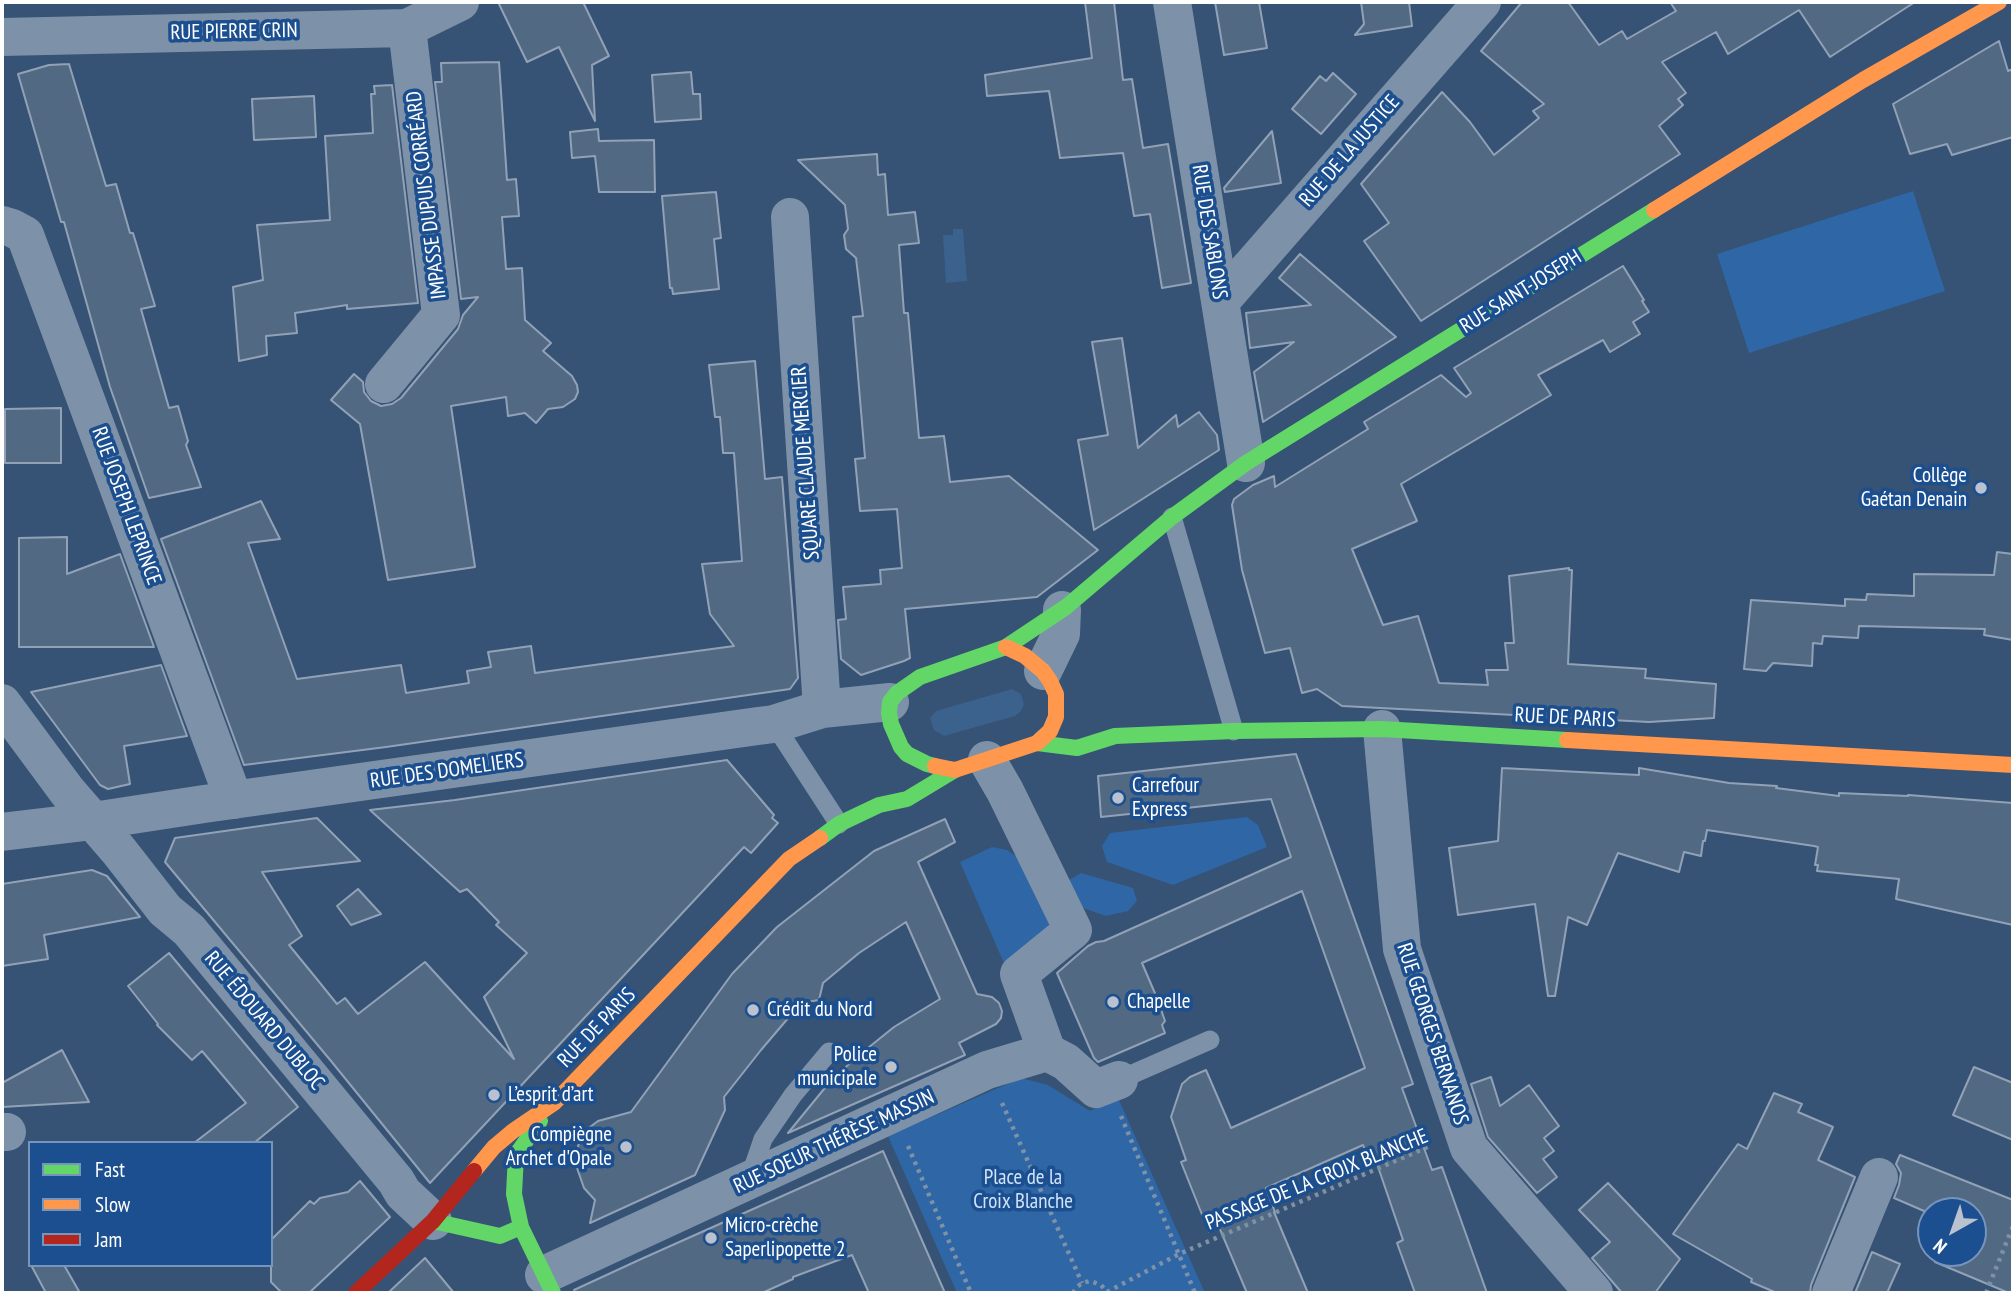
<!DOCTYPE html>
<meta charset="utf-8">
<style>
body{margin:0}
#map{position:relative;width:2015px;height:1295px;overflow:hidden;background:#365274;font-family:"PT Sans Narrow",sans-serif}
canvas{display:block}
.frame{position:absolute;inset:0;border:4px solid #fff;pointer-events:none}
.legend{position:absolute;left:28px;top:1141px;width:245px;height:126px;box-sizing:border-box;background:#1b4f8f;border:2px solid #7695bc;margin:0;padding:9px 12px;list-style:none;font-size:21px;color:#fff}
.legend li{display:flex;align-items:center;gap:14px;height:35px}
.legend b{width:35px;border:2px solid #7695bc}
.north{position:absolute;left:1917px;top:1197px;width:70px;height:70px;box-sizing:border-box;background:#1b4f8f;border:2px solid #7695bc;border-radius:50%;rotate:220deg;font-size:19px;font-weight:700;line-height:28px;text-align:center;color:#fff}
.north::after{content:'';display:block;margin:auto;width:24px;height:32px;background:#b9c2ce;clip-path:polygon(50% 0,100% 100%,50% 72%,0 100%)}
</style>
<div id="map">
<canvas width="2015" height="1295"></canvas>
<div class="frame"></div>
<ul class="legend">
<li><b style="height:9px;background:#63d668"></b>Fast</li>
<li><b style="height:9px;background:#ff974d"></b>Slow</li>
<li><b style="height:9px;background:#b3261e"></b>Jam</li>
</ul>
<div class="north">N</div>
</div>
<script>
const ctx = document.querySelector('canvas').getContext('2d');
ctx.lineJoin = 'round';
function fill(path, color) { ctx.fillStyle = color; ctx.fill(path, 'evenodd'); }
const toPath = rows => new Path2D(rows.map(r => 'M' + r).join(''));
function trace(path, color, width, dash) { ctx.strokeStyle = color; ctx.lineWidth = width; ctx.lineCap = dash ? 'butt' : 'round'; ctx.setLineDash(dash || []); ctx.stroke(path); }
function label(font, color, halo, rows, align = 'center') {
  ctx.font = font + ' "PT Sans Narrow",sans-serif'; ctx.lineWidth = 7; ctx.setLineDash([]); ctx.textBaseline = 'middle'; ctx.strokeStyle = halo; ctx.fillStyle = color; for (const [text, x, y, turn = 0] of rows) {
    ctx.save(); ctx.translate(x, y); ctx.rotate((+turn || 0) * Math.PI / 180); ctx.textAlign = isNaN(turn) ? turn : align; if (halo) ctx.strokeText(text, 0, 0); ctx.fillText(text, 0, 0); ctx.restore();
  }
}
fill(toPath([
 [1913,191,1945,291,1749,353,1717,254],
 [1247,817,1258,825,1267,847,1173,885,1107,862,1102,846,1110,833],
 [992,847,1007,850,1020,859,1049,923,1045,941,1006,968,960,862],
 [1081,873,1133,888,1137,901,1128,911,1106,916,1069,903,1068,881],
 [1021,1078,1048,1085,1090,1111,1118,1098,1205,1293,957,1293,888,1136]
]), '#2f66a5');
fill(toPath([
 [953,229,963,229,967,281,946,283,943,235,953,235],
 [1012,689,1021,694,1024,704,1021,711,1015,716,944,736,934,730,930,718,936,711]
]), '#3b618d');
const building = toPath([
 [498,2,583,2,609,56,592,65,595,121,559,47,527,62,498,2],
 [1085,2,1114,2,1123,80,1132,79,1143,148,1168,144,1191,283,1162,288,1150,214,1134,216,1123,153,1060,158,1049,91,987,96,985,75,1092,58,1085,2],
 [1215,2,1259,2,1267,48,1224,55,1215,2],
 [1361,2,1409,2,1412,26,1355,35,1364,24,1361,2],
 [1522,2,1568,2,1599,45,1622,31,1627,39,1676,11,1670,2,1915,2,1830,57,1799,10,1728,54,1716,32,1662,62,1686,93,1678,99,1683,105,1659,126,1680,154,1421,321,1364,241,1389,223,1361,184,1442,92,1470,122,1494,155,1539,118,1533,111,1544,104,1481,51,1522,2],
 [1999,41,2008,71,2013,69,2013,137,1952,155,1947,144,1910,154,1893,104,1999,41],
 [499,62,507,180,516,179,519,216,502,217,506,269,522,268,525,320,551,343,543,351,572,376,577,385,578,392,575,399,563,407,548,409,536,423,525,413,508,416,506,397,451,406,475,567,388,580,360,424,331,400,354,374,363,382,364,392,371,401,381,406,392,404,401,398,458,329,463,315,478,297,461,299,435,82,442,82,441,63,499,62],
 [69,64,106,186,116,184,130,233,133,233,155,306,141,309,169,408,178,406,188,441,186,445,201,487,149,498,110,387,64,222,61,222,18,74,49,65,69,64],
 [691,72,693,94,700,94,701,119,655,122,652,75,691,72],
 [1333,73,1356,94,1321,134,1292,109,1320,76,1326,81,1333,73],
 [392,85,418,303,347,309,347,305,295,313,297,333,266,336,267,355,239,361,233,287,263,280,257,225,330,220,325,136,373,133,371,94,375,94,374,86,392,85],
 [314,96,316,137,254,140,252,99,314,96],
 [598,129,599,141,654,140,655,192,599,192,595,156,572,158,570,132,598,129],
 [1272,131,1281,183,1225,192,1224,188,1272,131],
 [877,154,878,175,885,174,888,215,915,212,919,243,899,245,904,313,908,313,919,438,944,436,950,482,1009,476,1098,550,1037,597,905,609,910,658,904,661,861,675,841,659,838,620,846,619,843,587,881,584,880,570,902,568,897,509,860,511,855,459,865,458,853,317,863,316,856,258,846,249,844,235,848,229,845,205,798,160,877,154],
 [716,192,721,238,714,239,719,289,673,294,672,288,670,288,662,196,716,192],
 [1300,254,1396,337,1263,422,1254,372,1294,342,1250,348,1246,313,1311,305,1279,278,1300,254],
 [1623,266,1644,300,1642,301,1649,312,1633,322,1640,334,1610,352,1603,340,1538,375,1551,395,1401,484,1417,521,1352,549,1383,625,1418,616,1439,683,1488,685,1486,670,1508,670,1505,643,1514,643,1509,576,1569,568,1569,570,1572,570,1568,664,1646,669,1645,678,1716,684,1714,718,1649,722,1342,706,1317,689,1302,693,1290,648,1265,653,1242,570,1232,505,1234,499,1253,485,1274,476,1275,487,1368,429,1364,422,1441,375,1466,397,1471,393,1454,368,1623,266],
 [1122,338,1138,448,1176,415,1178,427,1199,412,1217,435,1219,450,1094,530,1078,440,1108,435,1092,342,1122,338],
 [755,361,765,479,782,477,798,678,790,689,386,747,244,765,161,539,261,501,280,539,248,543,297,679,401,665,406,693,469,683,467,671,491,667,488,652,531,646,535,673,734,646,710,614,702,564,742,561,734,453,723,453,720,417,715,417,709,365,755,361],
 [61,408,61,463,5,463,5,409,61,408],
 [67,537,67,574,120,554,154,647,19,647,19,538,67,537],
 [1997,552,2013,554,2013,640,1984,635,1985,629,1859,626,1858,638,1823,636,1822,644,1813,643,1812,666,1773,663,1766,671,1744,669,1751,600,1845,606,1845,599,1866,600,1867,594,1914,596,1914,574,1994,575,1997,552],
 [161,665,187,736,124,746,130,784,108,789,100,785,31,692,161,665],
 [1296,754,1413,1084,1402,1088,1432,1170,1442,1167,1487,1293,1415,1293,1397,1243,1403,1240,1375,1158,1369,1161,1363,1145,1266,1188,1275,1212,1274,1212,1308,1293,1247,1293,1219,1227,1209,1232,1181,1162,1186,1160,1171,1117,1182,1084,1190,1077,1206,1070,1231,1128,1365,1068,1302,891,1142,963,1157,998,1165,1021,1162,1025,1165,1033,1098,1062,1094,1058,1090,1049,1057,973,1088,946,1096,942,1104,941,1291,857,1271,799,1101,817,1098,776,1296,754],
 [727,760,774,815,772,818,778,823,751,853,744,847,430,1183,331,1061,165,862,175,838,317,818,360,861,262,872,302,936,289,945,316,978,337,1004,345,998,358,1014,425,962,514,1059,484,997,527,953,496,925,499,922,467,889,460,892,370,810,455,800,727,760],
 [1502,768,1639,775,1639,768,1729,783,1777,786,1776,788,1839,796,1839,793,1908,796,1908,795,2013,803,2013,925,1896,899,1899,879,1817,871,1818,865,1815,865,1818,847,1814,846,1707,830,1705,841,1703,841,1701,856,1684,852,1679,872,1618,853,1587,925,1568,917,1555,996,1548,996,1535,904,1458,915,1449,848,1498,841,1502,768],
 [945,819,955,842,918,862,977,994,992,997,999,1003,1002,1011,1001,1018,996,1024,959,1043,965,1055,788,1133,824,1089,853,1060,894,1027,940,999,906,922,859,953,823,983,819,1000,801,1003,761,1050,724,1097,725,1110,695,1175,590,1223,595,1200,584,1188,577,1168,578,1146,586,1130,598,1121,631,1112,732,974,777,927,874,851,945,819],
 [92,870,107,876,140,917,44,935,48,959,2,966,2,884,92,870],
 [358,889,381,914,351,925,337,906,358,889],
 [169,953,298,1107,254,1143,194,1143,246,1103,202,1051,192,1060,157,1025,158,1024,128,986,169,953],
 [62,1050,89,1102,2,1107,2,1083,62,1050],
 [1974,1067,2013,1083,2013,1140,1953,1115,1974,1067],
 [1491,1077,1500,1106,1529,1085,1559,1126,1544,1138,1554,1151,1543,1159,1557,1177,1537,1193,1488,1137,1471,1084,1491,1077],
 [1774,1093,1802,1104,1798,1112,1833,1127,1818,1160,1855,1177,1811,1285,1810,1293,1777,1293,1751,1282,1752,1279,1673,1234,1738,1144,1747,1149,1774,1093],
 [883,1151,945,1293,869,1293,852,1255,793,1277,793,1279,762,1293,575,1293,574,1290,639,1260,883,1151],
 [1900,1155,2013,1200,2013,1293,2009,1293,1935,1262,1935,1253,1973,1253,1973,1211,1931,1211,1931,1214,1894,1198,1899,1185,1901,1173,1896,1164,1900,1155],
 [360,1181,390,1217,309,1293,282,1293,271,1282,271,1240,310,1201,314,1204,320,1198,348,1192,360,1181],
 [1608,1183,1680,1259,1655,1293,1622,1293,1592,1258,1610,1242,1579,1210,1608,1183],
 [1872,1252,1900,1264,1887,1293,1855,1293,1872,1252],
 [425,1258,454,1293,388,1293,425,1258],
 [31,1265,64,1265,80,1293,46,1293,31,1265]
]);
fill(building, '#526984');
trace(building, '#92a2b6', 2);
trace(toPath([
 [1002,1103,1082,1283],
 [1121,1116,1195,1293],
 [908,1146,971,1293],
 [1107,1292,1179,1254,1430,1146],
 [1073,1293,1076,1288,1082,1283,1090,1281,1101,1285,1107,1292],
 [1986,1293,2013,1226]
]), '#7d92a8', 4.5, [3.5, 5]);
trace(toPath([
 [1172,517,1234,731],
 [774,724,839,824],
 [1119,1080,1210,1040],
 [749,1180,763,1139,793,1095,829,1052]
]), '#7d92a8', 19);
trace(toPath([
 [1172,2,1246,463],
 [2,37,407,28,460,2],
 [790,217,822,709],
 [2,225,12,228,25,235,234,800],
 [1220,302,1482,2],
 [384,384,441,315,407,28],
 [1043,671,1061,634,1062,610],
 [2,703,67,791,119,851,165,910,189,930,396,1181,403,1193,433,1221],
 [1382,729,1402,949,1469,1148,1594,1293],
 [987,760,1005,791,1073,930,1019,974,1047,1052],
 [2,832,93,821,204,804,758,726,774,724,822,709,890,702],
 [2,1132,7,1132],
 [544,1275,987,1070,1047,1052,1066,1062,1096,1089,1119,1080],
 [1831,1293,1879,1177]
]), '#7d92a8', 38);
trace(toPath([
 [1006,647,1066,607,1172,517,1246,463,1654,210],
 [1037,743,1077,748,1115,736,1234,731,1382,729,1567,740],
 [935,766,927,764,907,754,901,747,891,724,889,713,890,702,897,693,920,677,1006,647],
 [820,838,839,824,879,805,907,799,955,770],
 [540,1121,516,1155,514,1194,521,1227,553,1293],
 [433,1221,500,1236,521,1227]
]), '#63d668', 16);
trace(toPath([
 [1654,210,1863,80,1999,2],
 [1567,740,2013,765],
 [935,766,955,770,1037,743,1050,731,1056,717,1056,694,1050,681,1043,671,1025,656,1006,647],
 [474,1171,494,1147,513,1131,554,1103,789,859,820,838]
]), '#ff974d', 16);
trace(toPath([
 [356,1293,433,1221,474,1171]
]), '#b3261e', 16);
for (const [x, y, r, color] of [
 [1981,488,7,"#b9c2ce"],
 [1118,798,7,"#b9c2ce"],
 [1113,1002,7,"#b9c2ce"],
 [753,1010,7,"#b9c2ce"],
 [891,1067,7,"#b9c2ce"],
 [494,1095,7,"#b9c2ce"],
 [626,1147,7,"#b9c2ce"],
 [711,1238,7,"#b9c2ce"]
]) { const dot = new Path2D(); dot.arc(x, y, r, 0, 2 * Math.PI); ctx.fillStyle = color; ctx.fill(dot); trace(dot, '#1b4f8f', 2.5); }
label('21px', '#fff', '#1b4f8f', [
 ["RUE PIERRE CRIN",234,32,-1],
 ["RUE DE LA JUSTICE",1350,151,-49],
 ["IMPASSE DUPUIS CORRÉARD",427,195,-97],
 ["RUE DES SABLONS",1209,232,81],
 ["RUE SAINT-JOSEPH",1521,292,-32],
 ["SQUARE CLAUDE MERCIER",806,463,-94],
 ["RUE JOSEPH LEPRINCE",126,506,70],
 ["RUE DE PARIS",1565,718,3],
 ["RUE DES DOMELIERS",447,771,-8],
 ["RUE ÉDOUARD DUBLOC",264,1021,50],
 ["RUE DE PARIS",597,1028,-46],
 ["RUE GEORGES BERNANOS",1432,1034,72],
 ["RUE SOEUR THÉRÈSE MASSIN",834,1142,-25],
 ["PASSAGE DE LA CROIX BLANCHE",1317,1180,-22]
]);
label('21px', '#fff', '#1b4f8f', [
 ["Collège",1967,476,"right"],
 ["Gaétan Denain",1967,500,"right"],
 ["Carrefour",1132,786],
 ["Express",1132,810],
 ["Chapelle",1127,1002],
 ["Crédit du Nord",767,1010],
 ["Police",877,1055,"right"],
 ["municipale",877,1079,"right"],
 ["L’esprit d’art",508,1095],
 ["Compiègne",612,1135,"right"],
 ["Archet d'Opale",612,1159,"right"],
 ["Micro-crèche",725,1226],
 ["Saperlipopette 2",725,1250]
], 'left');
label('21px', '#cfe3fa', '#1b4f8f', [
 ["Place de la",1023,1178],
 ["Croix Blanche",1023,1202]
]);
</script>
